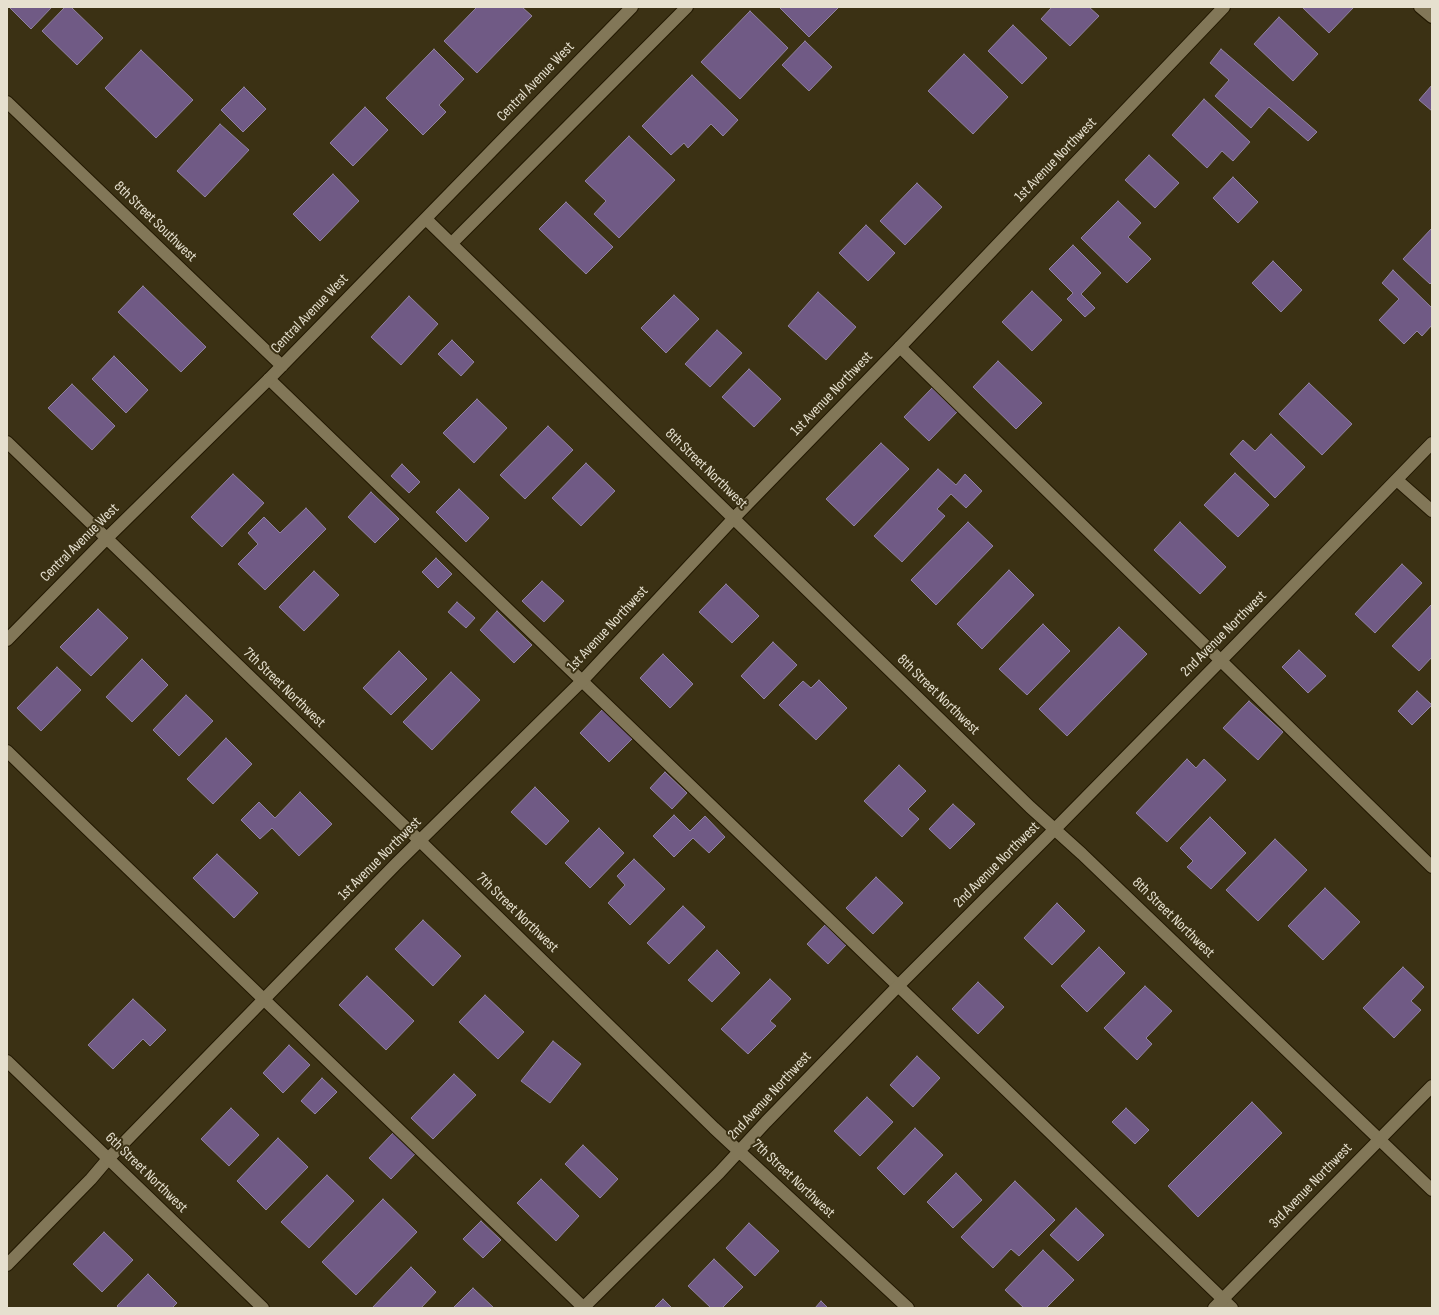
<!DOCTYPE html>
<style>
body{margin:0}
#map{position:relative;width:1439px;height:1315px;overflow:hidden;background:#3b3114;font-family:"Sofia Sans Condensed",sans-serif}
canvas{display:block}
.frame{position:absolute;inset:0;border:8px solid #e6e0cf;pointer-events:none}
</style>
<div id="map">
<canvas width="1439" height="1315"></canvas>
<div class="frame"></div>
</div>
<script>
const ctx = document.querySelector('canvas').getContext('2d');
ctx.lineJoin = 'round';
function fill(path, color) { ctx.fillStyle = color; ctx.fill(path, 'evenodd'); }
const toPath = rows => new Path2D(rows.map(r => 'M' + r).join(''));
function trace(path, color, width, dash) { ctx.strokeStyle = color; ctx.lineWidth = width; ctx.lineCap = dash ? 'butt' : 'round'; ctx.setLineDash(dash || []); ctx.stroke(path); }
function label(font, color, halo, rows, align = 'center') {
  ctx.font = font + ' "Sofia Sans Condensed",sans-serif'; ctx.lineWidth = 4; ctx.setLineDash([]); ctx.textBaseline = 'middle'; ctx.strokeStyle = halo; ctx.fillStyle = color; for (const [text, x, y, turn = 0] of rows) {
    ctx.save(); ctx.translate(x, y); ctx.rotate((+turn || 0) * Math.PI / 180); ctx.textAlign = isNaN(turn) ? turn : align; if (halo) ctx.strokeText(text, 0, 0); ctx.fillText(text, 0, 0); ctx.restore();
  }
}
const building = toPath([
 [9,7,52,7,31,29,9,7],
 [65,7,71,7,103,38,77,65,42,31,65,7],
 [477,7,522,7,532,16,477,73,444,41,477,7],
 [779,7,839,7,809,37,779,7],
 [1052,7,1089,7,1099,16,1070,46,1041,19,1052,7],
 [1302,7,1354,7,1329,33,1302,7],
 [750,11,788,48,740,99,701,62,750,11],
 [1279,17,1318,54,1293,81,1254,44,1279,17],
 [1013,25,1047,58,1022,84,988,51,1013,25],
 [805,41,832,67,809,91,782,65,805,41],
 [434,49,464,79,439,105,446,112,423,135,386,98,434,49],
 [1221,49,1317,132,1308,141,1269,107,1251,128,1215,96,1229,80,1210,63,1221,49],
 [141,50,193,100,156,138,105,88,141,50],
 [964,54,1008,97,973,134,928,91,964,54],
 [692,75,738,120,723,136,711,124,688,148,684,143,671,155,642,126,692,75],
 [1432,85,1432,111,1419,100,1432,85],
 [244,87,266,109,243,132,221,110,244,87],
 [1204,99,1250,142,1233,161,1222,151,1207,168,1172,135,1204,99],
 [365,107,388,130,353,166,330,143,365,107],
 [220,124,249,150,205,197,177,171,220,124],
 [629,136,675,180,619,238,594,214,606,201,585,181,629,136],
 [1149,155,1179,183,1155,208,1125,180,1149,155],
 [333,174,359,201,320,241,293,214,333,174],
 [1233,177,1258,202,1238,223,1213,198,1233,177],
 [917,183,942,207,905,245,880,221,917,183],
 [1118,201,1141,223,1128,237,1151,259,1127,283,1081,238,1118,201],
 [566,202,613,247,586,274,539,229,566,202],
 [866,225,895,253,868,281,839,253,866,225],
 [1432,228,1432,282,1430,284,1403,259,1432,228],
 [1073,245,1101,273,1081,294,1095,308,1085,317,1067,299,1073,293,1049,269,1073,245],
 [1273,261,1302,290,1281,312,1252,283,1273,261],
 [1393,270,1432,308,1432,325,1422,336,1417,331,1404,344,1379,320,1399,299,1382,283,1393,270],
 [143,286,206,347,181,372,118,312,143,286],
 [1032,291,1062,320,1032,351,1002,322,1032,291],
 [818,292,856,327,826,360,788,326,818,292],
 [674,295,699,319,666,353,641,328,674,295],
 [409,296,438,324,401,365,371,337,409,296],
 [717,330,742,353,710,387,685,364,717,330],
 [452,340,474,362,461,376,438,354,452,340],
 [114,356,148,390,126,413,92,379,114,356],
 [998,361,1042,403,1016,429,973,387,998,361],
 [749,369,781,399,754,427,722,397,749,369],
 [1309,383,1352,424,1322,455,1279,414,1309,383],
 [72,384,115,426,92,450,48,408,72,384],
 [932,388,957,412,929,441,904,417,932,388],
 [477,399,507,428,474,463,443,433,477,399],
 [548,426,573,450,525,499,500,475,548,426],
 [1271,434,1305,467,1275,498,1230,454,1243,440,1255,451,1271,434],
 [881,443,909,469,854,526,826,499,881,443],
 [586,463,615,491,581,526,552,498,586,463],
 [402,464,420,482,409,493,391,476,402,464],
 [938,469,956,485,965,474,982,491,966,508,951,494,937,509,945,516,902,562,874,536,938,469],
 [1235,473,1269,505,1238,537,1204,505,1235,473],
 [233,474,264,503,222,547,191,517,233,474],
 [459,489,489,518,466,542,436,512,459,489],
 [371,492,399,519,375,543,348,517,371,492],
 [306,508,326,529,265,590,238,564,258,544,248,533,264,517,280,533,306,508],
 [968,522,993,546,936,605,911,580,968,522],
 [1180,522,1226,567,1200,594,1154,550,1180,522],
 [436,558,452,574,438,588,422,572,436,558],
 [1402,564,1422,583,1375,633,1355,614,1402,564],
 [1009,570,1034,595,982,649,957,624,1009,570],
 [314,571,339,595,304,631,279,607,314,571],
 [542,581,564,601,544,622,522,601,542,581],
 [726,584,759,616,732,643,699,612,726,584],
 [457,602,475,618,466,628,448,612,457,602],
 [1432,604,1432,657,1419,671,1392,646,1432,604],
 [98,609,128,638,91,676,60,647,98,609],
 [497,611,532,645,514,663,480,630,497,611],
 [1043,624,1070,651,1027,695,999,669,1043,624],
 [1119,627,1147,654,1067,736,1039,709,1119,627],
 [773,642,797,665,764,699,741,676,773,642],
 [1299,650,1326,676,1308,693,1282,667,1299,650],
 [399,651,427,679,391,715,363,688,399,651],
 [663,654,693,684,670,708,640,678,663,654],
 [142,659,168,685,132,722,106,697,142,659],
 [57,667,81,690,41,731,17,708,57,667],
 [451,672,480,700,432,750,403,722,451,672],
 [819,680,847,708,816,740,779,705,803,681,811,688,819,680],
 [1417,691,1432,705,1412,725,1398,711,1417,691],
 [186,695,213,721,179,756,153,730,186,695],
 [1249,701,1283,732,1258,760,1223,728,1249,701],
 [603,709,633,738,609,762,580,733,603,709],
 [226,738,252,764,213,804,187,779,226,738],
 [1187,759,1196,768,1204,759,1226,780,1167,842,1136,813,1187,759],
 [899,765,926,791,908,809,919,819,902,837,864,801,899,765],
 [665,772,687,793,672,809,650,788,665,772],
 [535,787,569,821,546,845,511,812,535,787],
 [300,792,332,824,299,856,272,828,260,839,241,820,259,802,275,818,300,792],
 [953,804,975,824,950,849,929,829,953,804],
 [674,815,690,831,705,816,725,837,709,853,693,838,674,857,653,836,674,815],
 [1210,817,1246,853,1211,889,1187,867,1193,861,1180,848,1210,817],
 [599,828,624,853,590,888,565,863,599,828],
 [1275,839,1307,870,1258,921,1226,890,1275,839],
 [217,854,258,893,234,918,193,878,217,854],
 [634,859,665,889,630,925,608,903,625,885,617,876,634,859],
 [876,877,903,903,873,934,846,908,876,877],
 [1325,888,1360,922,1323,960,1288,926,1325,888],
 [1057,903,1085,931,1052,965,1024,938,1057,903],
 [683,906,705,927,669,964,647,943,683,906],
 [423,920,461,956,433,986,395,949,423,920],
 [825,925,846,945,828,964,807,944,825,925],
 [1099,947,1125,973,1087,1012,1061,986,1099,947],
 [717,950,740,973,712,1002,688,980,717,950],
 [1403,967,1424,987,1411,1001,1421,1010,1394,1038,1363,1008,1403,967],
 [367,976,414,1021,386,1050,339,1005,367,976],
 [770,979,791,999,770,1021,776,1026,748,1054,721,1029,770,979],
 [978,982,1004,1007,978,1034,952,1009,978,982],
 [1145,986,1172,1011,1146,1038,1152,1044,1137,1060,1104,1028,1145,986],
 [485,995,524,1032,498,1059,459,1022,485,995],
 [133,999,166,1030,150,1046,143,1039,113,1069,88,1045,133,999],
 [553,1041,581,1064,550,1103,521,1081,553,1041],
 [289,1045,310,1065,283,1093,263,1073,289,1045],
 [917,1056,940,1078,913,1107,890,1085,917,1056],
 [454,1074,476,1095,433,1139,411,1118,454,1074],
 [322,1078,337,1092,315,1114,301,1101,322,1078],
 [867,1097,893,1122,860,1156,834,1131,867,1097],
 [1252,1102,1282,1133,1198,1217,1168,1186,1252,1102],
 [231,1108,259,1135,229,1166,201,1139,231,1108],
 [1126,1108,1149,1130,1135,1144,1112,1122,1126,1108],
 [915,1128,943,1155,904,1195,877,1168,915,1128],
 [394,1132,416,1153,391,1179,369,1158,394,1132],
 [278,1138,308,1167,266,1210,237,1181,278,1138],
 [583,1145,618,1179,600,1198,565,1164,583,1145],
 [956,1173,982,1200,953,1228,927,1202,956,1173],
 [327,1175,354,1201,309,1248,281,1222,327,1175],
 [541,1179,579,1216,556,1241,517,1203,541,1179],
 [1015,1181,1055,1220,1019,1256,1011,1249,993,1268,961,1237,1015,1181],
 [383,1199,417,1232,356,1295,322,1262,383,1199],
 [1076,1208,1104,1235,1078,1261,1050,1235,1076,1208],
 [481,1221,501,1240,483,1258,463,1239,481,1221],
 [749,1223,779,1251,755,1276,726,1248,749,1223],
 [104,1232,133,1260,102,1292,73,1264,104,1232],
 [1043,1250,1074,1280,1046,1308,1024,1308,1005,1290,1043,1250],
 [714,1259,743,1287,722,1308,711,1308,688,1286,714,1259],
 [411,1267,436,1292,421,1308,372,1308,411,1267],
 [148,1274,177,1303,172,1308,119,1308,117,1306,148,1274],
 [473,1288,494,1308,453,1308,473,1288],
 [663,1299,672,1308,654,1308,663,1299],
 [821,1301,828,1308,815,1308,821,1301]
]);
fill(building, '#705a85');
trace(building, '#90829f', 1);
const service = toPath([
 [900,347,1432,867],
 [269,379,1232,1308],
 [7,751,82,824,584,1308]
]);
const minor = toPath([
 [1420,7,1432,17],
 [7,102,282,366],
 [426,219,1030,807,1082,854,1432,1190],
 [452,243,687,7],
 [7,442,420,841,714,1128,908,1308],
 [1397,480,1432,511],
 [7,640,107,538,269,379,632,7],
 [7,1265,91,1179,108,1159,397,863,582,681,734,518,900,347,1224,7],
 [583,1308,719,1173,766,1122,898,986,1055,829,1237,644,1432,443]
]);
const tertiary = toPath([
 [7,1061,263,1308]
]);
const secondary = toPath([
 [1214,1308,1432,1086]
]);
trace(service, '#221800', 14);
trace(minor, '#221800', 14);
trace(tertiary, '#221800', 14);
trace(secondary, '#221800', 14);
trace(service, '#827758', 12);
trace(minor, '#827758', 12);
trace(tertiary, '#827758', 12);
trace(secondary, '#827758', 12);
label('15px', '#e6e0cf', '#3b3114', [
 ["Central Avenue West",536,82,-46],
 ["1st Avenue Northwest",1056,160,-46],
 ["8th Street Southwest",155,222,44],
 ["Central Avenue West",310,314,-46],
 ["1st Avenue Northwest",832,394,-46],
 ["8th Street Northwest",706,469,44],
 ["Central Avenue West",80,543,-45],
 ["1st Avenue Northwest",608,629,-47],
 ["2nd Avenue Northwest",1224,634,-45],
 ["7th Street Northwest",284,688,44],
 ["8th Street Northwest",938,695,44],
 ["1st Avenue Northwest",380,859,-45],
 ["2nd Avenue Northwest",997,865,-45],
 ["7th Street Northwest",517,913,44],
 ["8th Street Northwest",1173,918,44],
 ["2nd Avenue Northwest",770,1096,-47],
 ["6th Street Northwest",146,1173,44],
 ["7th Street Northwest",793,1179,43],
 ["3rd Avenue Northwest",1311,1186,-46]
]);
</script>
